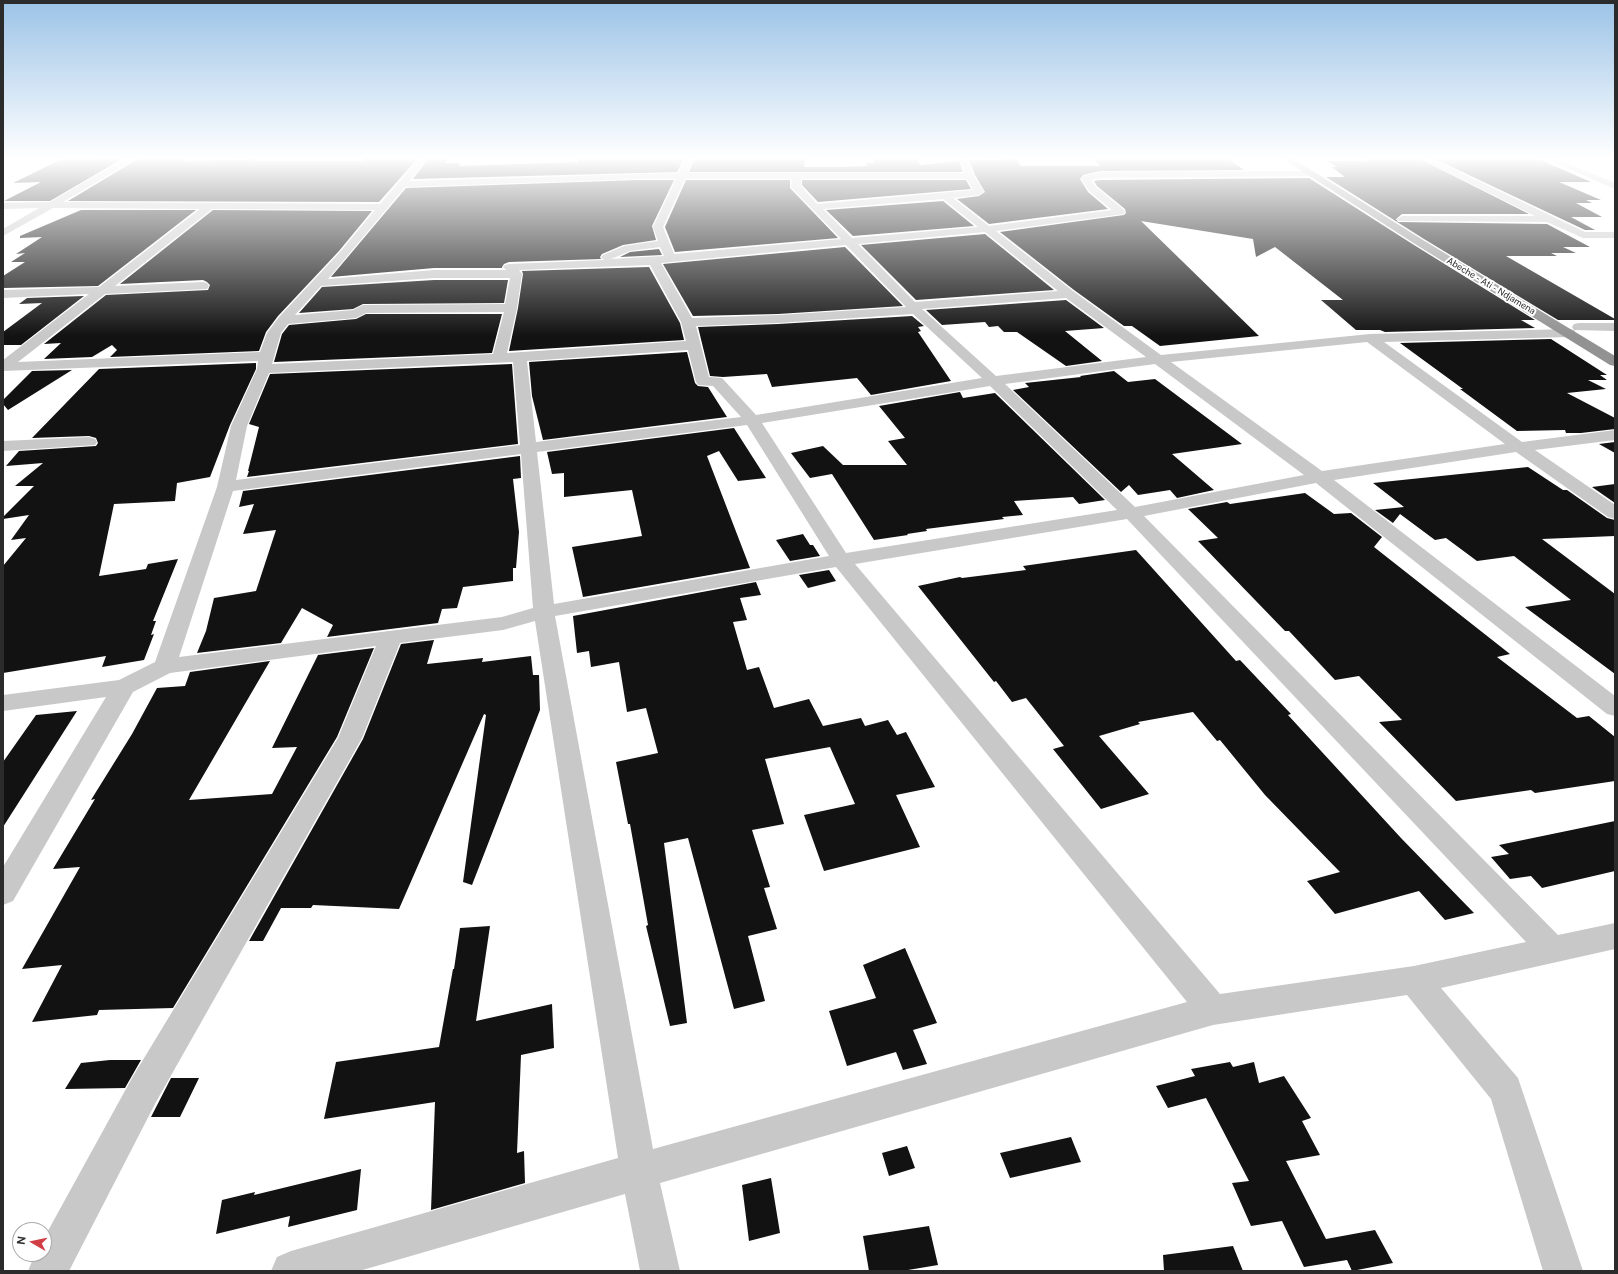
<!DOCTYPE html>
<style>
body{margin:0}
#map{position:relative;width:1618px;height:1274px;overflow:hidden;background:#fff;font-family:"Public Sans",sans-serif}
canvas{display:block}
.frame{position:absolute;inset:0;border:4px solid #2b2b2b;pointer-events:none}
.north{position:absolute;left:12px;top:1222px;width:40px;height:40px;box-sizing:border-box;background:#fff;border:1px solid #aaa;border-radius:50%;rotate:279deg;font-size:11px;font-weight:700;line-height:16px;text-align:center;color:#2b2b2b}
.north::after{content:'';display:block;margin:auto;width:14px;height:18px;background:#d23e45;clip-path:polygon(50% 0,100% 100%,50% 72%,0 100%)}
</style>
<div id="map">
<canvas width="1618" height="1274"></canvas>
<div class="frame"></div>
<div class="north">N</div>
</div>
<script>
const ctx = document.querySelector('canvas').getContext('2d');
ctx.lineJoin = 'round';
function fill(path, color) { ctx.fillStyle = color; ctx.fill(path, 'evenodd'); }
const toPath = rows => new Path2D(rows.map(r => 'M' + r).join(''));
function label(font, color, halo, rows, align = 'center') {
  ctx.font = font + ' "Public Sans",sans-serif'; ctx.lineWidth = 4; ctx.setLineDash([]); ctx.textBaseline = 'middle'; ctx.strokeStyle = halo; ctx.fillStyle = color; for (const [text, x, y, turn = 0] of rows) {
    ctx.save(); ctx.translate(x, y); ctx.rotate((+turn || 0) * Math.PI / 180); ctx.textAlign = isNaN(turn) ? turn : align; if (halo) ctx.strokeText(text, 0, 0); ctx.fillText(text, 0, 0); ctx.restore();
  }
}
fill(toPath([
 [64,158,122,159,50,201,4,201,41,182,13,183],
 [366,158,418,158,379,202,68,201,138,159,185,159,185,161,256,159,254,161,363,161],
 [429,158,449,158,445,163,460,163,459,166,578,162,578,158,684,158,677,172,413,179],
 [695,158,805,158,804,167,836,167,867,166,866,163,874,163,873,158,917,158,920,165,959,161,963,172,689,172],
 [1093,158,1227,158,1244,170,1100,171,1083,175,1080,179,1088,192,1108,209,989,224,957,199,979,196,985,192,975,175,969,160,1016,159,1021,166,1100,166],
 [1368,158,1418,158,1529,214,1402,214,1396,219,1398,222,1547,224,1590,247,1563,247,1576,253,1551,253,1557,256,1506,256,1615,319,1615,320,1558,320,1424,239,1326,177,1345,177,1332,167,1337,167,1327,161,1366,161,1364,159,1371,159],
 [1433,158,1536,158,1591,182,1559,182,1601,200,1586,200,1592,203,1576,203,1602,217,1571,217,1595,230,1585,230],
 [1309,178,1414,245,1535,320,1521,320,1535,328,1385,332,1380,330,1356,330,1321,300,1343,300,1275,247,1256,257,1253,239,1141,221,1259,336,1160,346,1132,326,1124,326,1074,290,1000,232,1124,215,1126,213,1125,209,1097,186,1094,181,1100,180],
 [638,180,674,180,652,226,656,240,623,245,602,254,600,257,601,259,509,262,504,264,502,267,502,268,434,268,331,277,406,188],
 [686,180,790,180,790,188,838,238,675,252,665,227],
 [802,180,966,180,971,189,818,202,802,185],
 [943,201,974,226,853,236,826,210],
 [81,210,196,210,98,286,3,288,3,276,25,262,11,262,25,253,16,254,42,237,20,238,20,236],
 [213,210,372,211,339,251,278,316,266,332,259,351,110,357,117,350,112,345,92,357,44,359,61,343,44,344,106,295,208,290,210,285,207,282,203,280,120,284],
 [985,234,1054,290,916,300,861,245],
 [845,247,903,306,778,314,693,316,663,264],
 [659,249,662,255,620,257,630,252],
 [649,267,680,323,684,340,509,351,518,308,523,274,522,271],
 [434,280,508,280,504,303,363,304,353,309,299,313,322,287],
 [84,296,21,345,3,345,3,332,42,303,19,304,27,298],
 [1066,300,1104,328,1065,331,1102,361,1066,366,1017,332,1004,332,998,326,989,327,985,322,942,325,926,310],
 [366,314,502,314,492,353,274,362,282,334,289,325,356,319],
 [912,316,924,326,918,327,921,331,918,332,951,381,871,395,857,378,772,387,767,374,723,377,710,376,698,327,778,324],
 [1551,339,1607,375,1600,375,1607,380,1588,380,1606,389,1567,393,1615,418,1615,429,1581,433,1566,433,1565,430,1517,431,1460,389,1463,389,1400,343],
 [687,352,695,383,698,386,708,387,727,417,543,440,532,396,529,362],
 [256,363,256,369,230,425,210,477,177,483,175,501,114,504,99,576,146,569,148,564,178,559,153,621,156,621,151,635,154,634,144,660,102,667,106,656,3,673,3,566,26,538,11,540,29,515,3,519,3,517,34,486,15,486,43,463,6,466,19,451,96,446,98,443,96,438,89,436,32,438,99,369],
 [512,364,518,444,247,477,249,471,248,471,259,427,249,424,270,374],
 [72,370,8,410,3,404,3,400,32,371],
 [1114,371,1128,382,1155,379,1242,444,1172,454,1214,490,1177,498,1170,490,1138,495,1129,485,1121,492,1013,390,1029,387,1025,383,1081,377,1080,376],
 [960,392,963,398,995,393,1105,500,1079,504,1073,497,1014,501,1023,515,1002,517,1004,519,926,529,927,531,907,534,908,535,874,540,832,474,810,478,791,453,823,446,843,465,907,465,888,441,905,438,879,406],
 [734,428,766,478,738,481,719,451,707,456,750,568,583,597,572,547,642,536,632,490,564,497,564,473,552,474,547,452],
 [1615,442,1615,453,1599,444],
 [520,456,521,478,513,479,519,532,516,568,513,568,513,581,463,587,457,608,442,609,438,623,327,637,333,625,302,608,281,643,197,653,206,631,214,598,256,591,276,530,243,534,254,504,239,507,243,491],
 [1528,467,1563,490,1567,490,1607,518,1615,520,1615,536,1542,539,1615,594,1615,674,1525,607,1571,600,1514,556,1477,561,1446,538,1435,540,1400,514,1393,523,1375,510,1404,507,1373,483],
 [1615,484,1615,503,1592,487],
 [1305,493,1334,514,1351,513,1382,537,1374,547,1510,654,1497,657,1577,718,1589,716,1615,737,1615,781,1535,793,1531,790,1456,801,1379,722,1402,720,1359,676,1335,680,1289,631,1285,631,1198,541,1218,538,1188,509,1227,502,1230,504],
 [803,534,810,545,813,545,820,556,790,561,776,540],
 [1136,550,1236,661,1240,660,1291,714,1288,715,1401,838,1474,913,1445,920,1419,891,1335,914,1307,881,1340,872,1265,795,1220,740,1217,741,1193,712,1138,722,1140,724,1099,736,1149,794,1101,809,1053,749,1064,746,1026,698,1012,702,996,681,994,682,918,586,960,577,962,578,1026,570,1023,566],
 [829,570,836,581,808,588,799,575],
 [756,582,761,595,740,598,747,620,733,622,747,670,759,667,774,708,809,699,823,726,861,718,865,726,888,720,897,735,906,732,935,787,896,795,920,847,824,871,804,815,855,804,830,747,765,759,784,824,752,830,770,887,764,888,777,929,748,936,765,1001,734,1009,688,838,664,843,687,1023,670,1026,646,926,648,925,630,824,628,824,616,762,658,753,646,708,627,712,619,662,591,667,589,651,577,653,573,616],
 [434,640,427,664,483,658,482,662,531,656,533,675,539,675,540,710,472,885,463,882,486,715,484,714,399,909,313,905,311,908,281,908,263,941,249,941,363,739,401,644],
 [374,648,337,737,173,1008,99,1010,97,1015,32,1022,62,965,22,969,80,867,53,869,95,799,91,800,132,734,157,688,185,686,190,672,270,661,189,800,272,794,297,747,272,748,318,655],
 [77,711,3,827,3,762,36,715],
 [1615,821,1615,871,1542,888,1531,876,1510,879,1491,857,1509,854,1499,845],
 [490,926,476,1021,552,1004,554,1048,521,1055,517,1153,524,1151,525,1183,431,1210,435,1102,324,1119,336,1062,439,1047,453,969,454,969,460,928],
 [905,948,937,1023,913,1030,927,1064,903,1070,896,1052,847,1066,829,1011,876,998,863,965],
 [110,1060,141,1060,125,1088,65,1089,81,1063],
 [1230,1062,1233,1067,1254,1062,1259,1083,1284,1076,1311,1118,1302,1121,1320,1155,1286,1161,1326,1239,1375,1230,1393,1263,1352,1271,1347,1260,1304,1267,1282,1221,1251,1226,1232,1183,1249,1181,1206,1098,1168,1108,1156,1086,1195,1076,1191,1069],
 [171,1078,199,1078,180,1117,151,1117],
 [1071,1137,1081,1162,1010,1178,1000,1153],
 [907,1146,915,1168,889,1176,882,1153],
 [361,1169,357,1210,288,1227,290,1216,216,1234,222,1200,255,1192,254,1195],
 [771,1178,780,1233,749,1241,742,1185],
 [929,1226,938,1265,902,1271,869,1271,863,1236],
 [1233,1246,1243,1271,1164,1271,1163,1255]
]), '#121212');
fill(toPath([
 [127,158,137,158,63,202,380,204,420,158,428,158,410,181,678,173,686,158,694,158,687,173,965,173,959,158,967,158,974,176,984,192,979,195,953,198,989,226,1112,210,1089,191,1081,178,1083,176,1100,172,1312,171,1316,174,1315,176,1100,178,1091,180,1096,187,1124,210,1125,212,1124,214,996,231,1073,291,1161,355,1370,334,1569,329,1574,330,1576,333,1574,336,1569,337,1384,342,1522,442,1615,430,1615,440,1535,450,1615,505,1615,519,1608,517,1516,452,1334,480,1615,696,1615,716,1607,714,1316,483,1144,516,1558,935,1615,923,1615,949,1441,988,1518,1078,1583,1271,1543,1271,1491,1099,1407,995,1213,1025,660,1183,680,1271,640,1271,625,1194,359,1271,271,1271,277,1257,291,1251,618,1158,535,621,503,630,400,643,362,738,156,1102,69,1271,28,1271,35,1254,44,1254,44,1238,132,1078,338,738,376,646,170,673,133,692,13,901,3,905,3,867,106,697,3,711,3,695,119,680,155,662,217,487,231,426,257,369,258,361,3,371,3,360,89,294,3,298,3,290,99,287,200,209,53,208,3,236,3,229,39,208,3,209,3,203,50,202,127,158],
 [638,179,676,179,653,227,658,241,624,246,603,255,601,257,604,260,509,264,505,265,503,267,506,270,434,270,328,279,405,187,638,179],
 [685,179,792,179,791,187,793,189,841,239,674,254,663,227,685,179],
 [801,179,967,179,973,190,817,204,801,186,801,179],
 [943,199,978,227,852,238,823,209,943,199],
 [212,209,375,210,340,252,279,317,267,333,260,352,18,362,105,294,207,289,209,286,207,283,203,282,115,286,212,209],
 [985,232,1058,291,915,302,858,244,985,232],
 [846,245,906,307,778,315,692,318,661,263,846,245],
 [660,247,664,256,611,259,630,251,660,247],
 [650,265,681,322,686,341,507,353,517,308,522,274,519,270,650,265],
 [434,278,510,278,505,304,363,305,353,310,295,315,321,286,434,278],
 [1066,298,1146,357,996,376,922,309,1066,298],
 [504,312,493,354,272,364,281,333,288,324,356,318,366,313,504,312],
 [913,314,982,378,756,415,722,378,709,377,696,326,778,323,913,314],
 [1367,342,1505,444,1322,471,1171,362,1367,342],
 [688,350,696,382,698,385,713,386,741,417,536,442,527,361,688,350],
 [513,362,520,445,236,480,247,426,269,373,513,362],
 [1155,364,1304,475,1135,507,1005,384,1155,364],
 [990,386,1117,510,846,553,762,423,990,386],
 [747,425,829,556,554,604,537,452,747,425],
 [521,454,533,608,502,617,179,657,233,491,521,454],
 [1127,519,1526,942,1414,966,1220,994,855,564,1127,519],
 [836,567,1187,1002,653,1149,555,616,836,567],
 [1419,158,1430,158,1585,232,1615,232,1615,238,1583,238,1547,222,1398,221,1397,219,1402,216,1535,216,1419,158],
 [1543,158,1554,158,1615,183,1615,189,1543,158],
 [1579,323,1615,323,1615,331,1574,330,1572,327,1574,324,1579,323],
 [89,437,95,439,97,442,95,445,3,451,3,441,89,437]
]), '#c8c8c8');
fill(toPath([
 [1282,158,1292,158,1423,240,1615,356,1615,366,1610,365,1415,244,1282,158]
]), '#929292');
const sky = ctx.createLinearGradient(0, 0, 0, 336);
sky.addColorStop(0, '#9bc3e7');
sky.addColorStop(0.47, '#fff');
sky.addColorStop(1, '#ffffff00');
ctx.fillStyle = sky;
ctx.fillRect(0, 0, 1618, 336);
label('9px', '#2b2b2b', '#fff', [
 ["Abeche - Ati - Ndjamena",1491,286,31]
]);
</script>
